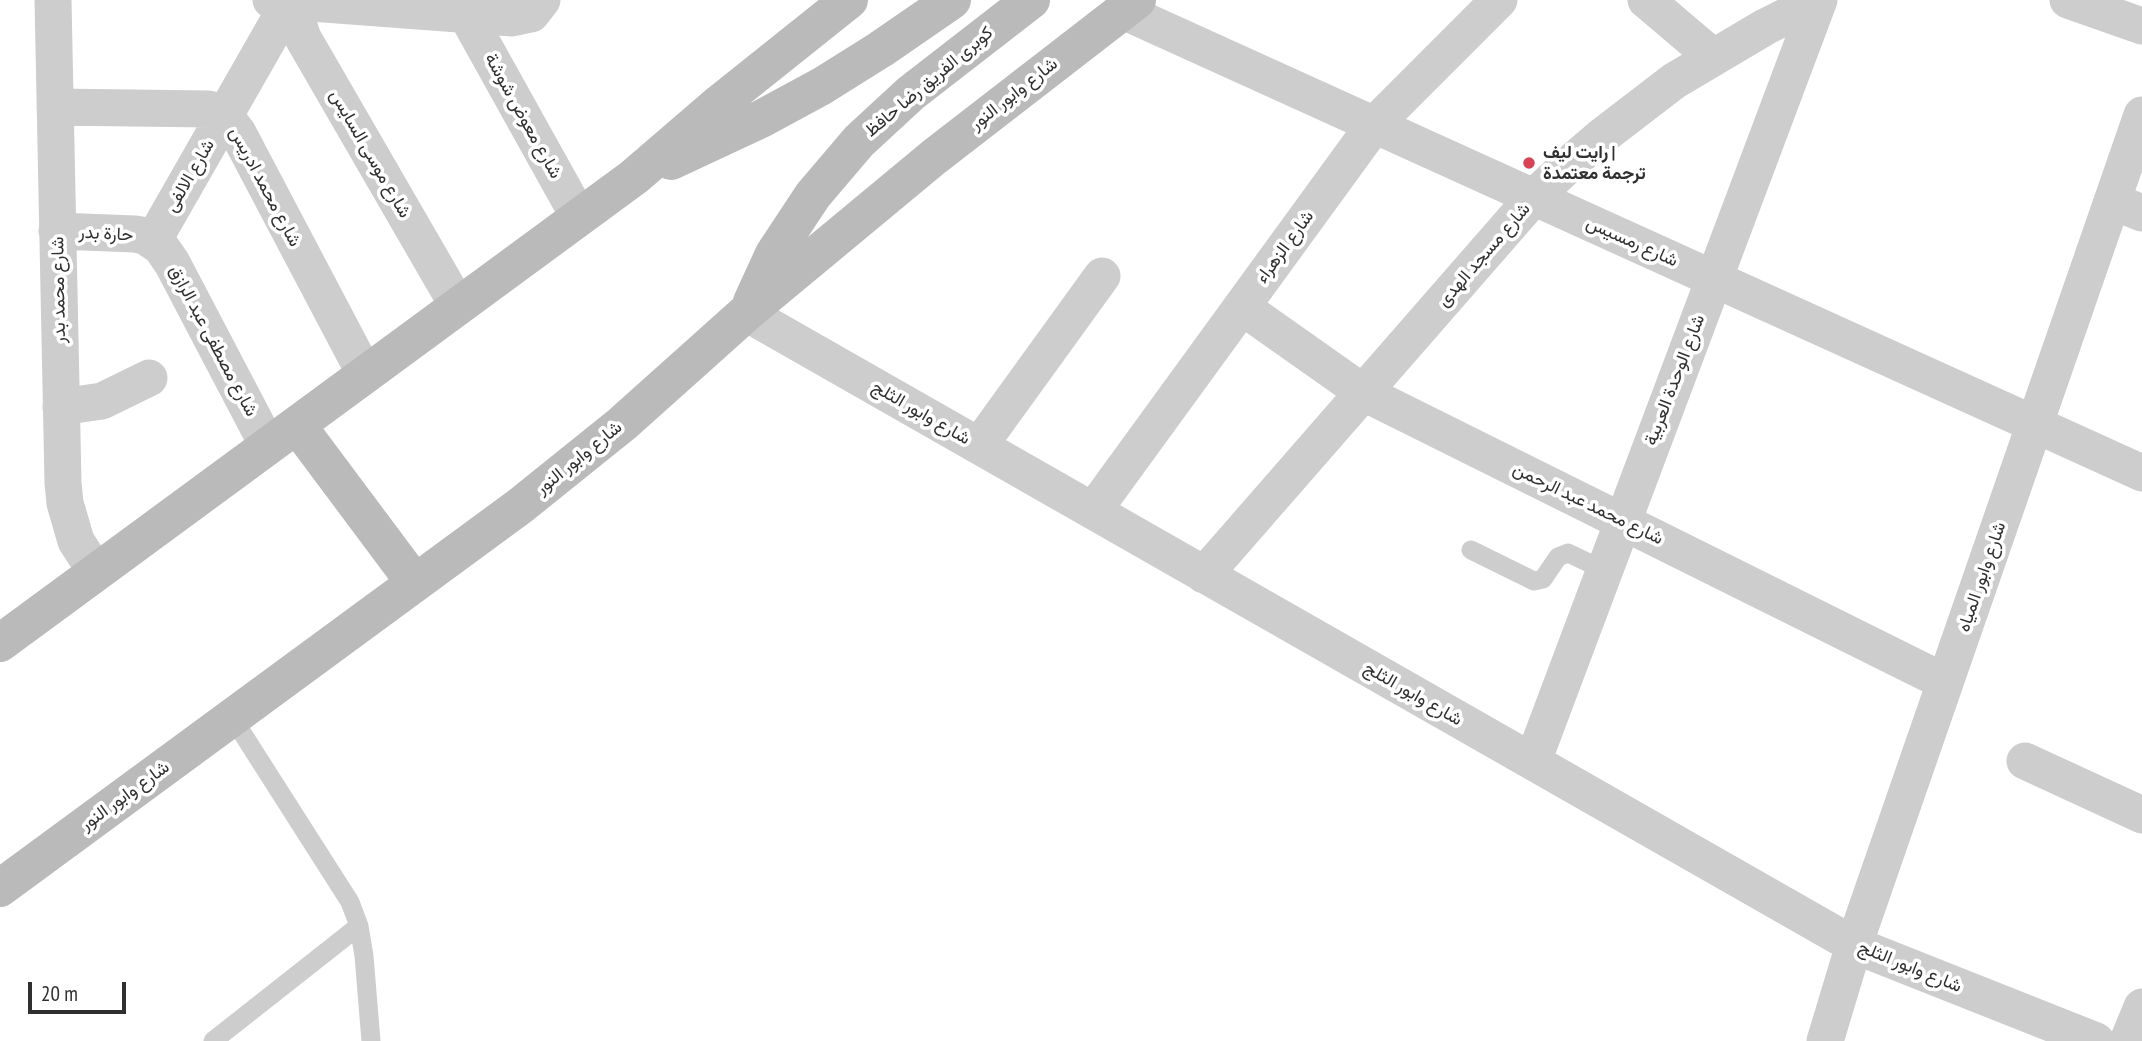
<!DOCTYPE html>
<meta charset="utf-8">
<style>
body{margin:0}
#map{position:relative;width:2142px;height:1041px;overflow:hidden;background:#fff;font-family:"PT Sans Narrow",sans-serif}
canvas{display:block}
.scale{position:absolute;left:28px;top:982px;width:98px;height:32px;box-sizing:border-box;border:4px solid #303030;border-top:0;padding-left:9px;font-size:21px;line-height:24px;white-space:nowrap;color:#303030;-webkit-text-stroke:5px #fff;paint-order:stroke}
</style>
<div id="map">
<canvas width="2142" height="1041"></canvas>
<div class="scale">20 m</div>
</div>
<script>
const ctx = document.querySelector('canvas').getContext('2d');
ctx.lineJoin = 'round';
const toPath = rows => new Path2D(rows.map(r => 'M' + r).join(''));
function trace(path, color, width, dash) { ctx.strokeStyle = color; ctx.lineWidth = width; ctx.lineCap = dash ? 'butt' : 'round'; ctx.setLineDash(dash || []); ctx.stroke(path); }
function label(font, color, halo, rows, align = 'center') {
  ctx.font = font + ' "PT Sans Narrow",Vazirmatn,sans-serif'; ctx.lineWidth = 7; ctx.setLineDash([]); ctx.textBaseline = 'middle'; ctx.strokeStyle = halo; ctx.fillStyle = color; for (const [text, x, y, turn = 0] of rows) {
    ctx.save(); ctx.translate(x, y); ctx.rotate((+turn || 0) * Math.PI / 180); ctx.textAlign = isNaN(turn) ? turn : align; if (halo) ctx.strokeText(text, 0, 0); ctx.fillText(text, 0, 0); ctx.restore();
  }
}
trace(toPath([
 [1471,550,1534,581,1543,579,1558,557,1568,553,1604,570],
 [232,717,350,902,359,926,364,956,371,1041],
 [213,1041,359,926]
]), '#cdcdcd', 19);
trace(toPath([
 [53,0,63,483,65,503,76,541,96,572],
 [271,0,512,18,531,14,542,0],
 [290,0,303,38,458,306],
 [1646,0,1712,56],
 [2068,0,2142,26],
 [1123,11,2142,473],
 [466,14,579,217],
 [55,107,209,109,225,116,238,133,365,374],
 [2112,201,2142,213],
 [57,231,135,234,145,236,161,247,172,263,268,446],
 [153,241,290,1],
 [1242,307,1364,393,1945,682],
 [746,313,1854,945,2096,1041],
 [61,407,102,401,149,378],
 [979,446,1102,276],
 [1093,511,1374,125,1499,0],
 [1204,575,1533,198,1566,167,1601,137,1674,81,1765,27,1819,0],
 [1533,761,1819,0],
 [2025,761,2142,815],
 [1825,1041,1854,945,2142,115],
 [2128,1041,2142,1007]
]), '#cdcdcd', 37);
trace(toPath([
 [671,161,761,119,822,86,881,49,952,0],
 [752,302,774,254,813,195,859,141,911,93,1031,0],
 [297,425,415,583],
 [0,643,634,177,720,103,849,0],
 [0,888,520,506,622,424,746,313,934,157,1137,0]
]), '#bababa', 38);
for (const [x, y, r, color] of [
 [1529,163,7,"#d54355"]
]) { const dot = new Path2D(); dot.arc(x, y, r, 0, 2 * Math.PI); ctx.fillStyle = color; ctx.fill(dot); trace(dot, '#fff', 2.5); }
label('18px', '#303030', '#fff', [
 ["كوبرى الفريق رضا حافظ",929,82,-40],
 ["شارع وابور النور",1014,94,-38],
 ["شارع معوض شوشة",523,116,61],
 ["شارع موسى السايس",370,154,60],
 ["شارع الالفى",190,176,-60],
 ["شارع محمد ادريس",265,187,62],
 ["حارة بدر",106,234,3],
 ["شارع رمسيس",1632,242,24],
 ["شارع الزهراء",1285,247,-54],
 ["شارع مسجد الهدى",1484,255,-49],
 ["شارع محمد بدر",59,290,-91],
 ["شارع مصطفى عبد الرازق",213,341,62],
 ["شارع الوحدة العربية",1675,380,-69],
 ["شارع وابور الثلج",921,413,30],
 ["شارع وابور النور",579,458,-39],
 ["شارع محمد عبد الرحمن",1588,504,26],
 ["شارع وابور المياه",1982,577,-71],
 ["شارع وابور الثلج",1413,694,30],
 ["شارع وابور النور",125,796,-36],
 ["شارع وابور الثلج",1910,967,22]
]);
label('bold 18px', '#303030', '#fff', [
 ["رايت ليف |",1543,153],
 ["ترجمة معتمدة",1543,174]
], 'left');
</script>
